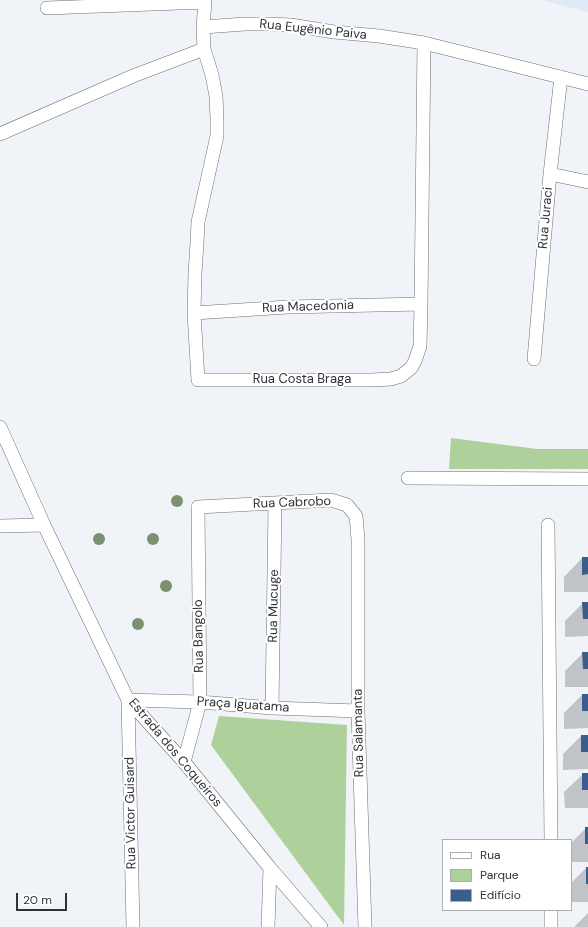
<!DOCTYPE html>
<meta charset="utf-8">
<style>
body{margin:0}
#map{position:relative;width:588px;height:927px;overflow:hidden;background:#f0f4f9;font-family:"DM Sans",sans-serif}
canvas{display:block}
.legend{position:absolute;left:442px;top:839px;width:130px;height:72px;box-sizing:border-box;background:#fff;border:1px solid #acadae;margin:0;padding:5px 7px;list-style:none;font-size:12px;color:#303234}
.legend li{display:flex;align-items:center;gap:8px;height:20px}
.legend b{width:20px;border:1px solid #acadae}
.scale{position:absolute;left:16px;top:893px;width:51px;height:18px;box-sizing:border-box;border:2px solid #303234;border-top:0;padding-left:5px;font-size:12px;line-height:14px;white-space:nowrap;color:#303234;-webkit-text-stroke:3px #fff;paint-order:stroke}
</style>
<div id="map">
<canvas width="588" height="927"></canvas>
<ul class="legend">
<li><b style="height:5px;background:#fff"></b>Rua</li>
<li><b style="height:11px;background:#aed19c"></b>Parque</li>
<li><b style="height:11px;background:#395e8b"></b>Edifício</li>
</ul>
<div class="scale">20 m</div>
</div>
<script>
const ctx = document.querySelector('canvas').getContext('2d');
ctx.lineJoin = 'round';
function fill(path, color) { ctx.fillStyle = color; ctx.fill(path, 'evenodd'); }
const toPath = rows => new Path2D(rows.map(r => 'M' + r).join(''));
function trace(path, color, width, dash) { ctx.strokeStyle = color; ctx.lineWidth = width; ctx.lineCap = dash ? 'butt' : 'round'; ctx.setLineDash(dash || []); ctx.stroke(path); }
function label(font, color, halo, rows, align = 'center') {
  ctx.font = font + ' "DM Sans",sans-serif'; ctx.lineWidth = 4; ctx.setLineDash([]); ctx.textBaseline = 'middle'; ctx.strokeStyle = halo; ctx.fillStyle = color; for (const [text, x, y, turn = 0] of rows) {
    ctx.save(); ctx.translate(x, y); ctx.rotate((+turn || 0) * Math.PI / 180); ctx.textAlign = isNaN(turn) ? turn : align; if (halo) ctx.strokeText(text, 0, 0); ctx.fillText(text, 0, 0); ctx.restore();
  }
}
fill(toPath([
 [542,0,588,0,588,12]
]), '#e0eaf5');
fill(toPath([
 [451,438,537,449,588,449,588,469,449,469],
 [219,716,347,725,344,925,211,745]
]), '#aed19c');
fill(toPath([
 [582,558,588,558,588,592,564,592,564,577],
 [583,603,588,603,588,636,565,637,565,621],
 [583,653,588,653,588,687,565,687,565,671],
 [582,695,588,695,588,728,564,729,564,713],
 [581,736,588,736,588,769,563,770,563,754],
 [583,774,588,774,588,808,565,808,564,792],
 [586,828,588,828,588,862,571,862,571,843],
 [586,868,588,868,588,902,571,902,571,883],
 [588,913,588,927,574,927]
]), '#0003');
fill(toPath([
 [582,557,588,557,588,574,582,575],
 [582,602,588,602,588,619,583,619],
 [582,652,588,652,588,669,583,669],
 [582,694,588,694,588,711,582,711],
 [581,735,588,735,588,752,581,752],
 [582,773,588,773,588,790,582,790],
 [585,827,588,827,588,844,585,844],
 [586,867,588,867,588,884,586,884]
]), '#395e8b');
const street = toPath([
 [203,27,245,24,270,24,291,25,334,32,379,36,424,43,588,84],
 [204,49,212,75,216,96,217,119,217,136,198,222,197,243,195,273,194,313,198,380,371,380,391,379,401,376,411,368,415,361,420,346,421,304,424,43],
 [0,134,133,76,204,49,203,27,205,2,47,8],
 [550,174,588,182],
 [194,313,288,307,421,304],
 [534,359,550,174,561,77],
 [0,427,44,525,128,700,184,762,270,868,321,927],
 [408,478,588,479],
 [548,525,551,840],
 [0,526,44,525],
 [128,700,200,702,272,708,358,711],
 [128,700,133,927],
 [272,708,275,504],
 [184,762,200,702,198,507,331,500,347,505,356,516,358,539,358,711,365,927],
 [551,910,551,927],
 [268,927,270,868]
]);
trace(street, '#6b6e73', 14);
trace(street, '#fff', 13);
ctx.fillStyle = '#7c9072';
for (const [x, y] of [
 [177,501],
 [99,539],
 [153,539],
 [166,586],
 [138,624]
]) { ctx.beginPath(); ctx.arc(x, y, 6, 0, 2 * Math.PI); ctx.fill(); }
label('13px', '#303234', '#fff', [
 ["Rua Eugênio Paiva",313,30,6],
 ["Rua Juraci",546,218,-85],
 ["Rua Macedonia",308,307,-2],
 ["Rua Costa Braga",302,380],
 ["Rua Cabrobo",292,503,-2],
 ["Rua Mucuge",274,606,-89],
 ["Rua Bangolo",199,636,-91],
 ["Praça Iguatama",243,705,4],
 ["Rua Salamanta",359,733,-91],
 ["Estrada dos Coqueiros",175,753,50],
 ["Rua Victor Guisard",131,813,-91]
]);
</script>
